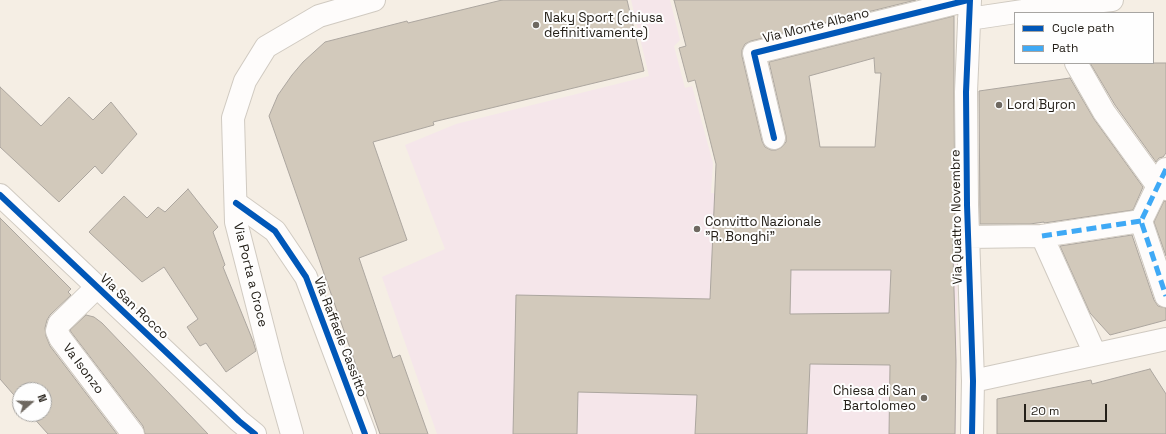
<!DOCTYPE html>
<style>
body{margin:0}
#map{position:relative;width:1166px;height:434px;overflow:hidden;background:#f5eee4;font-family:"Space Grotesk",sans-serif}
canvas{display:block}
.legend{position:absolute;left:1014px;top:12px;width:140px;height:52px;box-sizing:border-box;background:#fefefe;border:1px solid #a7a5a2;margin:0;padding:5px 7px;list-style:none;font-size:12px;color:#252019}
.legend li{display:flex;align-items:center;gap:8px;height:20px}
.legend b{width:20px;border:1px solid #a7a5a2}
.north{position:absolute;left:12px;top:382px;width:40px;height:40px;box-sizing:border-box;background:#fefefe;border:1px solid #a7a5a2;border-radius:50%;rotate:70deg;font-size:11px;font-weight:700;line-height:16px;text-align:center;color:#252019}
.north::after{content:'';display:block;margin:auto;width:14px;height:18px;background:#6e6860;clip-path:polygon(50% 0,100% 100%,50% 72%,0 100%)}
.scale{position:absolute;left:1024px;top:404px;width:83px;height:18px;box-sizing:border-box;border:2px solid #252019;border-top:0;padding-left:5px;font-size:12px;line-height:14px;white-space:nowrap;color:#252019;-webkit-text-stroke:3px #fefefe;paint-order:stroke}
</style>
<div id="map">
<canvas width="1166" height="434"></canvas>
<ul class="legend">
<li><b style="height:5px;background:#0057b8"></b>Cycle path</li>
<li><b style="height:5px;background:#3fa9f5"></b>Path</li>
</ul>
<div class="north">N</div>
<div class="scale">20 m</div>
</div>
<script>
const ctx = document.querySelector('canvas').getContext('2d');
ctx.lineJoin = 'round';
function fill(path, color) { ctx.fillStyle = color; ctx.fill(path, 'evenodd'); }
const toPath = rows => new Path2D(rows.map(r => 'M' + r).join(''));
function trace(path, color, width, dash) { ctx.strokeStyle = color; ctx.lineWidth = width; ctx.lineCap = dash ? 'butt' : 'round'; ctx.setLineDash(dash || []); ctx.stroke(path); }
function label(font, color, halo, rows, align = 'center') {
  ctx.font = font + ' "Space Grotesk",sans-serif'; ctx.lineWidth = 4; ctx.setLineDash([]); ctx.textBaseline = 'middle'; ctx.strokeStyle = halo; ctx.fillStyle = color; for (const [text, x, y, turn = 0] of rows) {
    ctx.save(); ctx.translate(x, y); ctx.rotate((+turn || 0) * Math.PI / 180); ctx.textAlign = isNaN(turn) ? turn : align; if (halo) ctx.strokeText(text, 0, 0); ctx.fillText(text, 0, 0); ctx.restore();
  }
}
fill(toPath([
 [631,0,670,0,680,40,674,46,685,88,692,86,713,163,711,193,958,209,956,434,437,434,382,277,445,249,405,145,456,124,649,76]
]), '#f5e6ea');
const building = toPath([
 [502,0,627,0,644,71,433,122,434,125,373,142,407,240,359,258,393,358,400,355,428,434,380,434,269,116,278,95,292,75,303,62,325,42,407,21,408,23,502,0],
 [674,0,916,0,751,41,745,44,742,50,742,56,762,141,765,147,771,150,776,150,782,147,786,142,786,136,769,62,954,16,954,92,955,233,953,233,953,254,956,361,955,434,889,434,890,365,810,364,807,434,695,434,697,395,578,392,577,434,513,434,516,295,710,299,716,164,695,80,688,82,679,48,686,46,674,0],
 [874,58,875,73,881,73,875,147,820,147,809,76,874,58],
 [791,270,891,270,889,313,790,314,791,270],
 [1090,63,1166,63,1166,153,1163,157,1159,158,1156,162,1115,105,1090,63],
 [1070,78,1094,119,1143,187,1133,210,1044,223,1044,222,1030,224,980,224,979,91,1070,78],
 [0,87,41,126,69,97,93,120,111,102,137,134,102,174,95,166,59,202,0,147,0,87],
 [188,189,218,227,213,232,225,265,223,267,253,341,256,351,226,372,206,343,200,346,187,327,198,319,164,267,142,282,89,232,124,196,147,218,158,207,165,212,188,189],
 [1164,201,1166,201,1166,256,1154,222,1164,201],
 [0,218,71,289,68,292,71,295,50,315,47,320,45,328,46,336,50,346,117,434,48,434,30,414,44,414,44,390,20,390,20,402,0,379,0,218],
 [1132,235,1154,300,1158,306,1166,308,1166,320,1110,335,1090,313,1060,246,1132,235],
 [86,315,94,317,102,323,208,434,145,434,143,426,71,332,70,330,86,315],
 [1150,369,1166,394,1166,434,997,434,997,399,1091,380,1092,384,1150,369]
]);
fill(building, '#d2c9bb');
trace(building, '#aca69f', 1);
const minor = toPath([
 [970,0,966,92,967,205,973,381,972,434],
 [969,19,1056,6,1112,0],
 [1076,63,1104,112,1157,185,1166,189],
 [774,138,754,53,968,0],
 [1166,169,1141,221,1166,296],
 [0,195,239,421,255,434],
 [236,203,275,231,306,277,365,434],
 [1042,236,1141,221],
 [968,237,1042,236,1095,354],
 [97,287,59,324,57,331,60,338,133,434],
 [973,381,1166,339]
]);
const major = toPath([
 [292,434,272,363,236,222,233,118,245,81,266,47,319,16,374,0]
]);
trace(minor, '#d0cac1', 24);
trace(major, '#d0cac1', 24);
trace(minor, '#fefcfb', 22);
trace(major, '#fefcfb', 22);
trace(toPath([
 [1166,169,1141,221,1166,296],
 [1042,236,1141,221]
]), '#3fa9f5', 5, [10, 5]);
trace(toPath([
 [970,0,966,92,967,205,973,381,972,434],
 [774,138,754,53,968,0],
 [0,195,239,421,255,434],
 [236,203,275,231,306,277,365,434]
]), '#0057b8', 6);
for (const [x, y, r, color] of [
 [536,25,4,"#6e6860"],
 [999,105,4,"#6e6860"],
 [697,229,4,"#6e6860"],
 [924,398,4,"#6e6860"]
]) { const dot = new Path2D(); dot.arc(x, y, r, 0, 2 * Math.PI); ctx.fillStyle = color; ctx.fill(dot); trace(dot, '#fefefe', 1.5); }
label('13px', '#252019', '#fefefe', [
 ["Naky Sport (chiusa",544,18],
 ["definitivamente)",544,33],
 ["Lord Byron",1007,105],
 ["Convitto Nazionale",705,222],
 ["\"R. Bonghi\"",705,237],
 ["Chiesa di San",916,391,"right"],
 ["Bartolomeo",916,406,"right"]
], 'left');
label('13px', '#252019', '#fefefe', [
 ["Via Monte Albano",816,26,-14],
 ["Via Quattro Novembre",957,217,-91],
 ["Via Porta a Croce",250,275,76],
 ["Via San Rocco",134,307,43],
 ["Via Raffaele Cassitto",340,337,69],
 ["Va Isonzo",83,369,53]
]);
</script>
